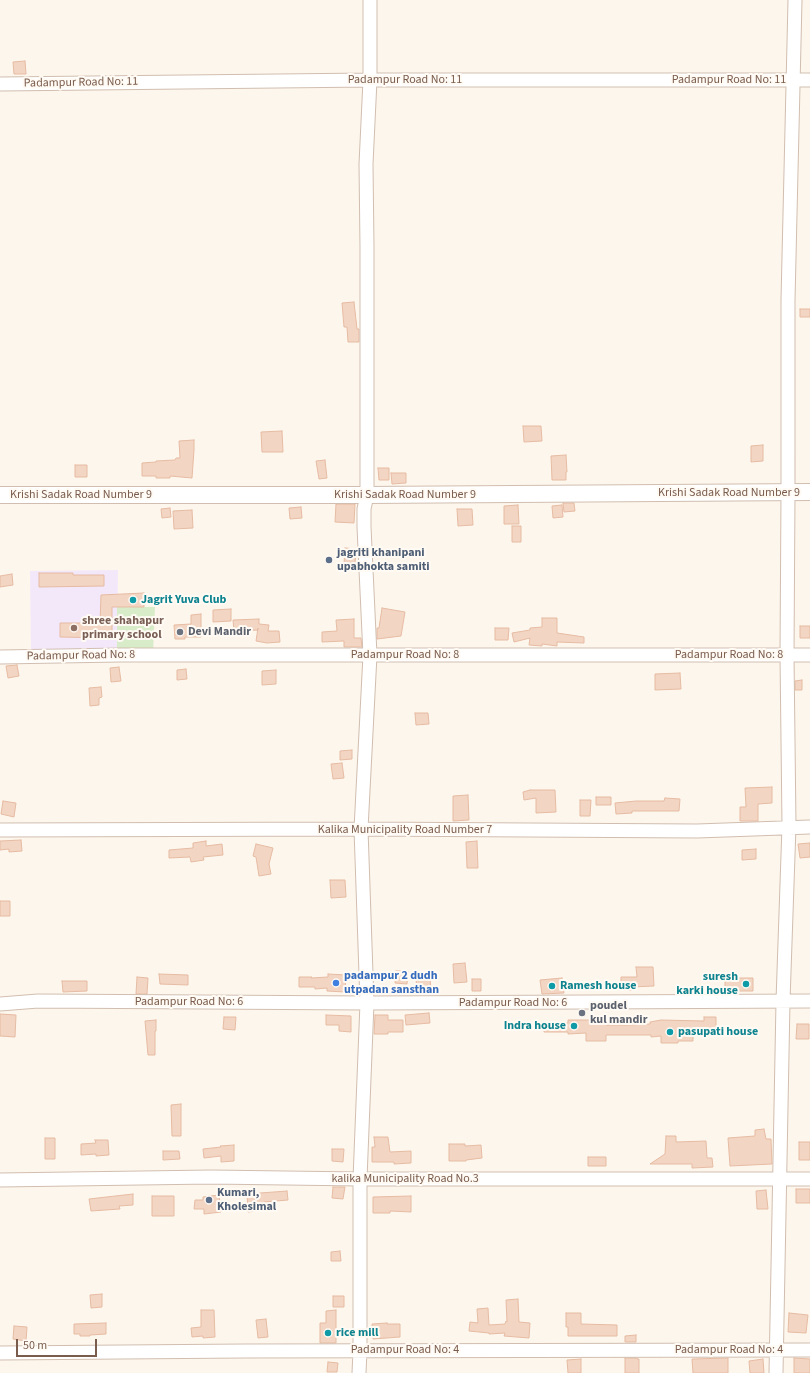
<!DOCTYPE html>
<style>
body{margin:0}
#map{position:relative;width:810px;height:1373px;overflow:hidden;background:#fdf6ec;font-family:"Source Sans 3",sans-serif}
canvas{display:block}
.scale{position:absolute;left:16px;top:1339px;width:81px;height:18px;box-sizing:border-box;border:2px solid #7a5c4d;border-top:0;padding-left:5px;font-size:12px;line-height:14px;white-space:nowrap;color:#7a5c4d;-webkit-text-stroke:3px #fffaf3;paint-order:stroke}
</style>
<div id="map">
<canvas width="810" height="1373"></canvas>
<div class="scale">50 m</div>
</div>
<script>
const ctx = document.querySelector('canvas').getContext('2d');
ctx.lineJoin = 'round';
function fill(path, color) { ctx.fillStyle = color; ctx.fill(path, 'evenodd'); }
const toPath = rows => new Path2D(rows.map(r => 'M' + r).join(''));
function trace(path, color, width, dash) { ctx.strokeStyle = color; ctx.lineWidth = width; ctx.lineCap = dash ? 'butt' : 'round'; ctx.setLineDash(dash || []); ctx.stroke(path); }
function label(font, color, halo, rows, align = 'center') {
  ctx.font = font + ' "Source Sans 3",sans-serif'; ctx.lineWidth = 4; ctx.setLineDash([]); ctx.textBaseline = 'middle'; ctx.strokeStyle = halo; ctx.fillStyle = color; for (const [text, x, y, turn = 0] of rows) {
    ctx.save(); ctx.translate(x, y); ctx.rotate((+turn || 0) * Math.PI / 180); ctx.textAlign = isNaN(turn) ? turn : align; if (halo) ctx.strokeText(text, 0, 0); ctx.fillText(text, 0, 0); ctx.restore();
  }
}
fill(toPath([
 [118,570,117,653,31,655,30,571]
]), '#f3e8fa');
fill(toPath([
 [117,607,155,607,153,654,117,653]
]), '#d8ecc9');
const building = toPath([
 [25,61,26,74,14,74,13,62,25,61],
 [354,302,357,329,359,329,359,342,348,342,347,327,344,327,342,303,354,302],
 [800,309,810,309,810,317,800,317,800,309],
 [523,426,541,426,542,441,524,442,523,426],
 [282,431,283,452,262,452,261,432,282,431],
 [194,440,194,450,192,478,170,476,170,478,156,478,156,476,142,476,142,463,156,462,156,461,175,460,176,458,180,458,179,441,194,440],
 [763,445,763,461,751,462,751,446,763,445],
 [566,455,567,472,566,472,566,480,552,480,551,456,566,455],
 [325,460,327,478,319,479,316,461,325,460],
 [75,465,87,465,87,477,75,477,75,465],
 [378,468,389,468,389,480,379,480,378,468],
 [391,473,406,473,406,483,392,484,391,473],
 [563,503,574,503,575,511,564,512,563,503],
 [336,504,355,504,354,523,335,522,336,504],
 [518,505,519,524,504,524,504,506,518,505],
 [562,505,563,517,553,518,552,506,562,505],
 [301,507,302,518,290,519,289,508,301,507],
 [170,508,171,517,162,518,161,509,170,508],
 [457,509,472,509,473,525,458,526,457,509],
 [192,510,193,528,174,529,173,511,192,510],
 [512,526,521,526,521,542,512,542,512,526],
 [345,548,356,549,355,564,344,564,345,548],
 [39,573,73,573,73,575,104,575,104,586,39,587,39,573],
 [12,574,13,585,0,587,0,576,12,574],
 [144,593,144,607,112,607,112,638,60,637,60,623,100,623,101,595,144,593],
 [382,608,405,612,401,636,377,639,377,628,379,628,382,608],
 [231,609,231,621,213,622,213,610,231,609],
 [201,614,201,637,185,637,185,639,175,639,174,625,191,624,191,615,201,614],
 [542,618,557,618,557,633,584,637,584,643,557,642,557,646,542,644,542,646,529,645,530,638,514,642,512,633,530,630,530,628,542,627,542,618],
 [259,619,259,624,269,625,268,631,279,631,280,642,267,643,256,641,258,628,258,630,234,631,233,620,259,619],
 [354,619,354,638,361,638,362,647,344,647,344,641,322,642,322,632,337,631,336,620,354,619],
 [800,626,810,626,810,638,800,638,800,626],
 [495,628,509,628,508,640,495,640,495,628],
 [17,665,19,676,8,678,6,666,17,665],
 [119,667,121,681,111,682,110,668,119,667],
 [186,669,187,679,177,680,177,670,186,669],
 [276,670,276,684,262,685,262,671,276,670],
 [680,673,681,689,655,690,655,674,680,673],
 [802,680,802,690,795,690,795,681,802,680],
 [101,687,102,697,99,698,99,705,90,706,89,688,101,687],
 [415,713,428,713,429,724,416,725,415,713],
 [352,750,352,759,340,760,340,751,352,750],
 [342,763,344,778,333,779,331,764,342,763],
 [772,787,772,803,758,804,758,821,740,821,740,807,746,807,745,788,772,787],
 [530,790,555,790,556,812,536,813,536,798,524,800,523,792,530,790],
 [468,795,469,820,453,821,453,796,468,795],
 [596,797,611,797,611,805,596,805,596,797],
 [665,798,680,799,679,811,632,811,632,813,616,814,615,803,636,801,664,801,665,798],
 [580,800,591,800,590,816,580,816,580,800],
 [3,801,16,803,14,817,1,814,3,801],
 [21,840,22,851,9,852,9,849,0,850,0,841,21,840],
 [206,841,206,846,222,844,223,855,203,857,204,860,191,862,190,857,169,858,169,850,193,848,193,843,206,841],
 [477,841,478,868,467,868,466,842,477,841],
 [810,843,810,857,800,858,798,844,810,843],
 [256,844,273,848,269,864,271,874,259,876,256,857,253,856,256,844],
 [756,849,756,859,742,860,742,850,756,849],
 [330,880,345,880,346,897,331,898,330,880],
 [0,901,10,901,10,916,0,916,0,901],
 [465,963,467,982,454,983,453,964,465,963],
 [636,967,653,967,654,986,632,987,632,990,621,990,621,977,637,977,636,967],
 [396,971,408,971,407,984,395,983,396,971],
 [159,974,188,975,188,985,160,984,159,974],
 [328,974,346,975,345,992,327,991,327,988,315,989,315,987,299,987,299,977,312,977,311,978,328,977,328,974],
 [725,976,736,976,736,978,753,978,753,991,739,991,739,989,725,989,725,976],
 [137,977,148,978,147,994,136,994,137,977],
 [562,978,564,993,542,994,540,980,562,978],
 [416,979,430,979,431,989,417,990,416,979],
 [472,979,481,979,481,991,472,991,472,979],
 [62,981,87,981,87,991,63,992,62,981],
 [429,1013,430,1023,406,1025,405,1015,429,1013],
 [0,1014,16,1015,15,1037,0,1036,0,1014],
 [326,1015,351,1016,351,1032,339,1031,339,1025,326,1025,326,1015],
 [375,1015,388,1015,388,1020,403,1020,403,1032,388,1032,388,1034,374,1034,375,1015],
 [224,1017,236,1017,235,1030,223,1029,224,1017],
 [704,1017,716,1017,716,1034,693,1034,693,1041,678,1041,678,1043,661,1043,661,1036,651,1037,651,1035,606,1035,606,1041,586,1041,586,1033,568,1034,568,1032,544,1032,544,1023,568,1023,568,1020,606,1020,606,1025,627,1025,650,1024,650,1022,661,1020,704,1021,704,1017],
 [156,1020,156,1031,155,1031,155,1055,148,1055,145,1021,156,1020],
 [797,1024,809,1024,809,1039,796,1039,797,1024],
 [181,1104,181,1136,172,1136,171,1105,181,1104],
 [764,1129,766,1139,771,1139,772,1164,730,1166,728,1138,755,1136,755,1130,764,1129],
 [666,1136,676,1136,676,1142,706,1141,707,1158,712,1158,713,1167,692,1168,692,1164,650,1164,665,1154,666,1136],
 [374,1137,388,1137,390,1152,411,1151,411,1163,394,1164,394,1162,372,1162,372,1147,375,1147,374,1137],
 [45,1138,55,1138,55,1159,45,1159,45,1138],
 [95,1140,108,1140,109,1155,96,1156,96,1154,81,1155,81,1144,96,1143,95,1140],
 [799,1142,810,1142,810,1160,799,1160,799,1142],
 [449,1144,465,1144,465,1146,481,1145,482,1158,466,1160,466,1161,449,1161,449,1144],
 [234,1145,234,1161,221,1162,221,1156,204,1158,203,1149,221,1147,220,1146,234,1145],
 [332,1149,344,1149,343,1162,332,1161,332,1149],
 [163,1151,179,1151,180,1159,163,1160,163,1151],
 [588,1157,606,1157,606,1166,588,1166,588,1157],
 [333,1187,345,1187,343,1199,332,1198,333,1187],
 [796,1189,810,1189,810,1203,796,1203,796,1189],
 [766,1190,768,1209,757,1209,756,1191,766,1190],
 [287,1191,288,1200,264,1202,264,1210,248,1212,247,1194,287,1191],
 [133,1194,133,1205,119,1206,120,1209,91,1211,89,1199,133,1194],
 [219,1195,221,1212,204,1214,204,1209,194,1209,195,1200,203,1200,203,1197,219,1195],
 [152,1196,174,1196,174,1216,152,1216,152,1196],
 [411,1196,411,1212,390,1211,390,1213,373,1213,373,1197,411,1196],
 [340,1251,341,1261,331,1261,331,1252,340,1251],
 [102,1294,102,1307,91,1308,90,1295,102,1294],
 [333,1296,344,1296,344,1307,333,1307,333,1296],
 [518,1299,519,1322,530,1323,529,1338,504,1336,505,1333,489,1334,489,1333,469,1331,470,1322,478,1323,477,1309,488,1308,489,1325,505,1324,506,1321,507,1322,506,1300,518,1299],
 [201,1310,214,1310,215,1337,203,1338,203,1336,192,1337,191,1328,201,1327,201,1310],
 [336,1310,336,1343,320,1343,320,1323,326,1323,326,1311,336,1310],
 [566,1313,581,1313,581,1324,617,1325,617,1336,568,1336,568,1327,566,1327,566,1313],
 [789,1313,808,1315,806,1333,788,1332,789,1313],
 [266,1319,268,1337,258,1338,256,1320,266,1319],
 [106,1323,106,1334,90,1335,90,1336,80,1336,80,1334,74,1334,74,1324,106,1323],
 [387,1323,387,1324,400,1324,400,1337,373,1339,372,1324,387,1323],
 [14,1326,27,1327,26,1341,13,1339,14,1326],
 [636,1335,636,1342,625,1342,625,1336,636,1335],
 [625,1358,637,1358,637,1359,639,1359,639,1373,625,1373,625,1358],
 [728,1358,728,1373,693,1373,692,1359,728,1358],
 [794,1358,810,1359,810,1373,794,1373,794,1358],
 [581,1359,581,1373,568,1373,567,1360,581,1359],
 [763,1359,764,1373,750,1373,749,1361,763,1359],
 [328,1362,338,1363,337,1372,327,1372,328,1362]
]);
fill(building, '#f3d5c3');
trace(building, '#e6bba3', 1);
const minor = toPath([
 [0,84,370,80,810,80],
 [0,657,120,655,810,655],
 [0,830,361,829,697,831,810,827],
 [0,1004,38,1001,367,1003,810,1001],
 [0,1180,211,1177,360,1179,810,1179],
 [0,1353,245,1351,810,1350],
 [359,1373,360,1351,360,1179,367,1003,361,829,370,655,364,527,364,509,367,495,367,247,366,164,370,80,370,0],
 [776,1373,783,1001,789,826,787,655,788,493,788,300,795,0]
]);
const tertiary = toPath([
 [0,495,367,495,810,492]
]);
trace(minor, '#d1beb0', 15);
trace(tertiary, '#d1beb0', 18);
trace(minor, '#fff', 13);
trace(tertiary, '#fff', 16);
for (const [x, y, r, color] of [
 [329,560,4,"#5c6f8a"],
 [133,600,4,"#0f9aa8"],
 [74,628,4,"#8d6e63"],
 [180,632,4,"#6b7280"],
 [336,983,4,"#3f7fe0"],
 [746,984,4,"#0f9aa8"],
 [552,986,4,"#0f9aa8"],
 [582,1013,4,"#6b7280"],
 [574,1026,4,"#0f9aa8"],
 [670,1032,4,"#0f9aa8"],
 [209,1200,4,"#5c6f8a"],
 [328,1333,4,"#0f9aa8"]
]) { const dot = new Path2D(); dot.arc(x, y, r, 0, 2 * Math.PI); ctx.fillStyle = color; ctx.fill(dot); trace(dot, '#fffaf3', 1.5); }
label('12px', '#7a5c4d', '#fffaf3', [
 ["Padampur Road No: 11",405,80],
 ["Padampur Road No: 11",729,80],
 ["Padampur Road No: 11",81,83,-1],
 ["Krishi Sadak Road Number 9",729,493],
 ["Krishi Sadak Road Number 9",81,495],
 ["Krishi Sadak Road Number 9",405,495],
 ["Padampur Road No: 8",405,655],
 ["Padampur Road No: 8",729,655],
 ["Padampur Road No: 8",81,656,-1],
 ["Kalika Municipality Road Number 7",405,830],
 ["Padampur Road No: 6",189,1002],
 ["Padampur Road No: 6",513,1003],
 ["kalika Municipality Road No.3",405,1179],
 ["Padampur Road No: 4",405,1350],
 ["Padampur Road No: 4",729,1350]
]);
label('bold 12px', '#4e5e75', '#fffaf3', [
 ["jagriti khanipani",337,553],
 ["upabhokta samiti",337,567],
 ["Kumari,",217,1193],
 ["Kholesimal",217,1207]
], 'left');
label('bold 12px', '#0d838f', '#fffaf3', [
 ["Jagrit Yuva Club",141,600],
 ["suresh",738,977,"right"],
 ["karki house",738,991,"right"],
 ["Ramesh house",560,986],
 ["Indra house",566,1026,"right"],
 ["pasupati house",678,1032],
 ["rice mill",336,1333]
], 'left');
label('bold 12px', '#785e54', '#fffaf3', [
 ["shree shahapur",82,621],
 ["primary school",82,635]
], 'left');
label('bold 12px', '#5b616d', '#fffaf3', [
 ["Devi Mandir",188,632],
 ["poudel",590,1006],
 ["kul mandir",590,1020]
], 'left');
label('bold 12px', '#366cbe', '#fffaf3', [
 ["padampur 2 dudh",344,976],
 ["utpadan sansthan",344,990]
], 'left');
</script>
